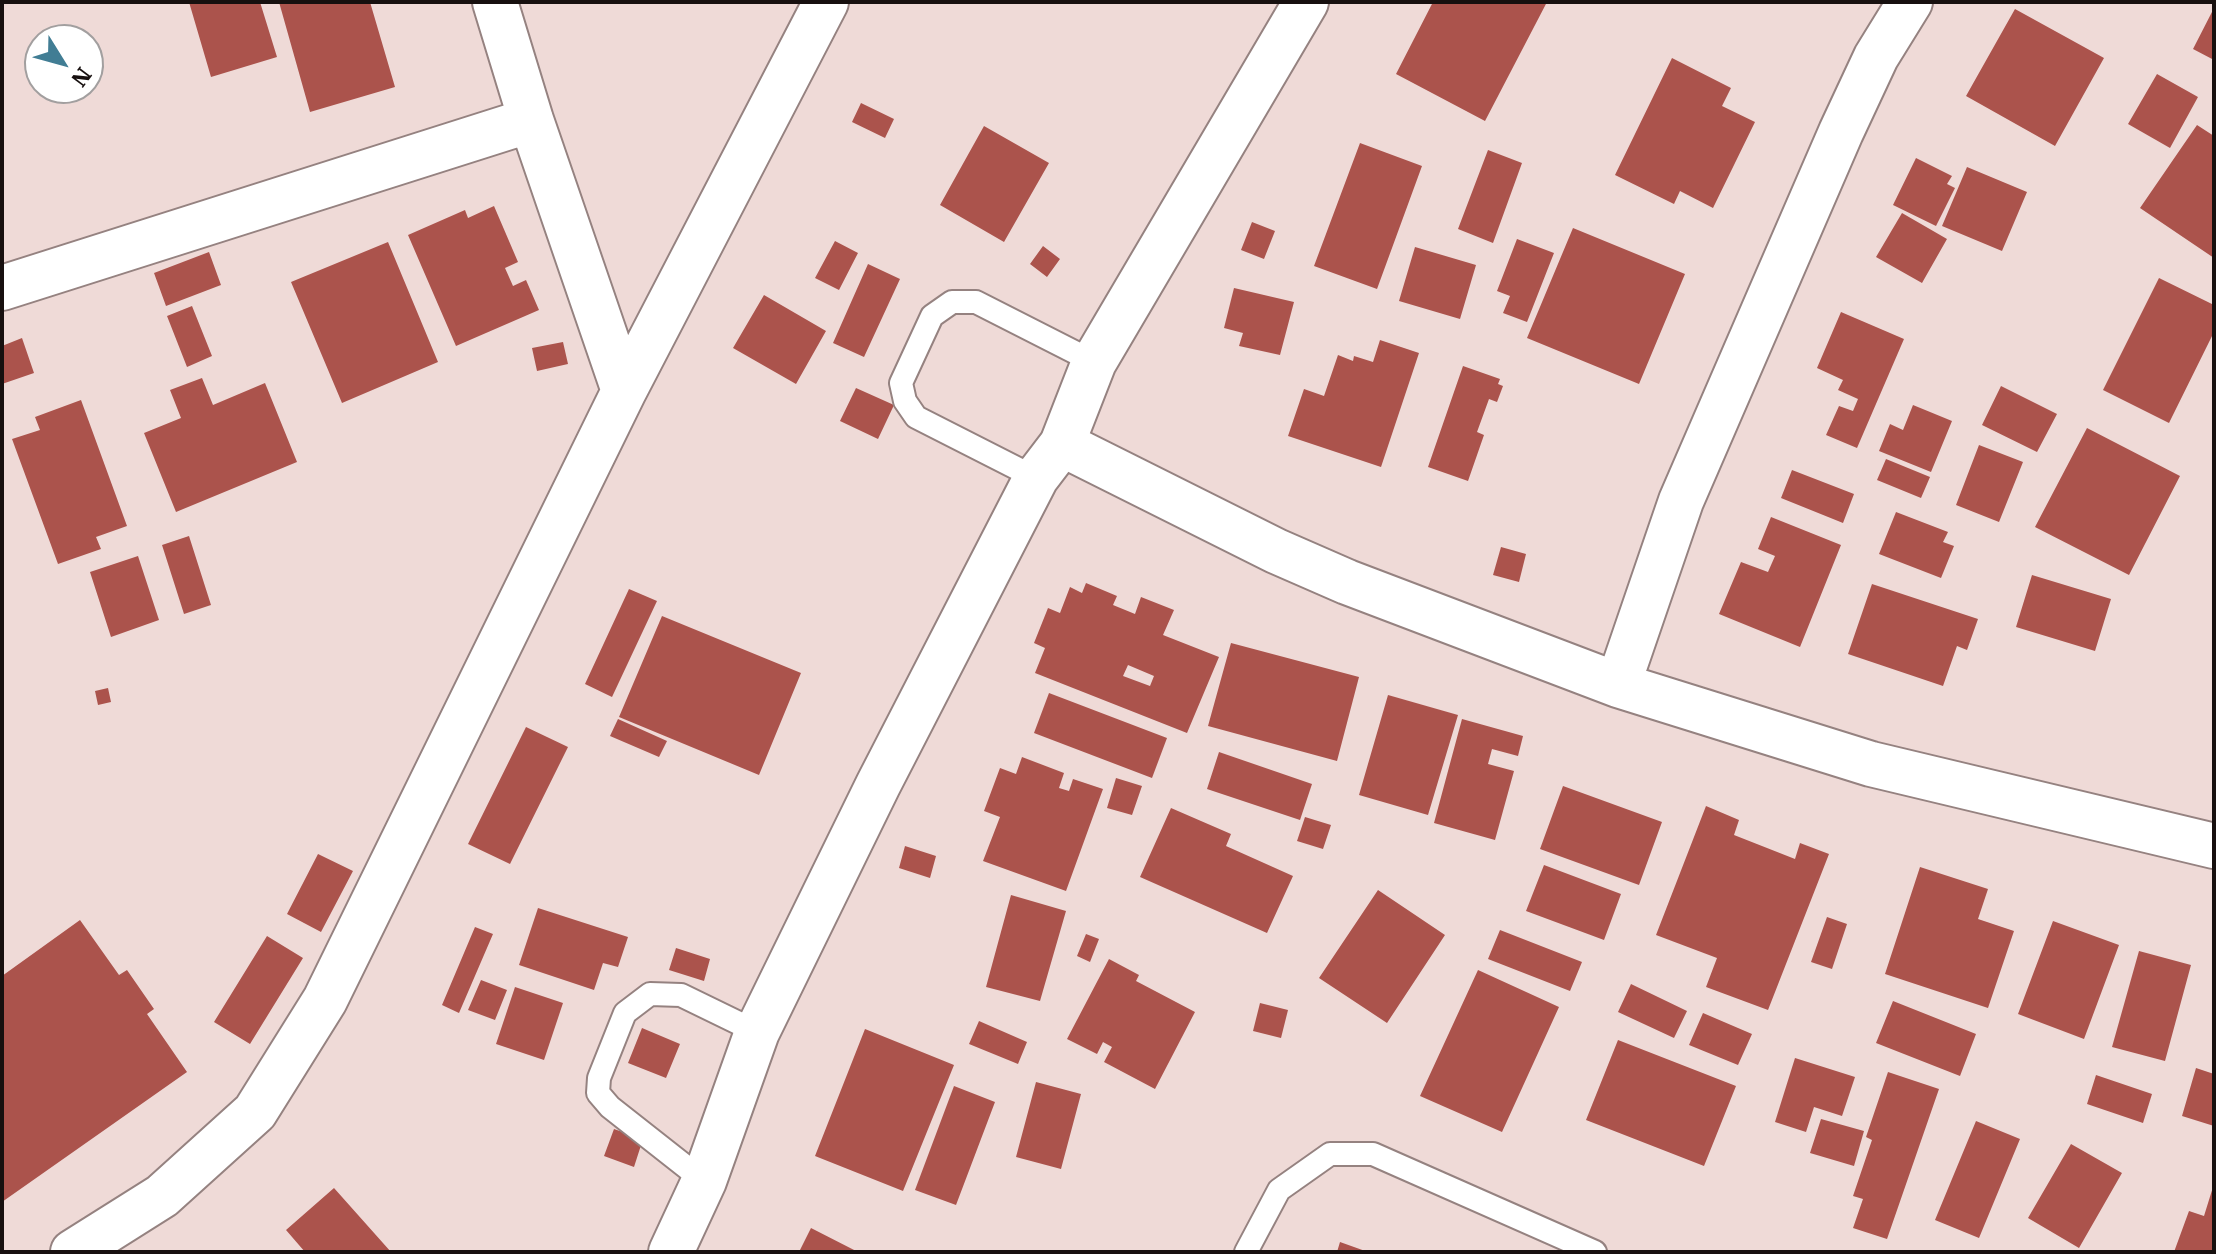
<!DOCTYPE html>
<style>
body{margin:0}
#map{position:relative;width:2216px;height:1254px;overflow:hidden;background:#efdad7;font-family:"IBM Plex Serif",serif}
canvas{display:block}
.frame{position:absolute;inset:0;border:4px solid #17100f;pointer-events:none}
.north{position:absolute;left:24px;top:24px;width:80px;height:80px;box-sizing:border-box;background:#fff;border:2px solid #a29f9f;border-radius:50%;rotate:127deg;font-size:22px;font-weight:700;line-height:32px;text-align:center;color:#17100f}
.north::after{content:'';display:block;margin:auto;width:28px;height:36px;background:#417d94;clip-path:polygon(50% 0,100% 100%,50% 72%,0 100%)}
</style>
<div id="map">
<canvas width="2216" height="1254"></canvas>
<div class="frame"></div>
<div class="north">N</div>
</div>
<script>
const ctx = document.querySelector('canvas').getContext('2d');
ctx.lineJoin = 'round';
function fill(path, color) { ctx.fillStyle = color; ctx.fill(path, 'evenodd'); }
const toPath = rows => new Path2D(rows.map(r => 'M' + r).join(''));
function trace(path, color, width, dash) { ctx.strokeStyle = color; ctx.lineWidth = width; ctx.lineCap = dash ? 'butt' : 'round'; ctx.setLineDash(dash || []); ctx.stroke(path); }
fill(toPath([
 [189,2,260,2,277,57,211,77],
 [279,2,370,2,395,87,310,112],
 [1433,2,1547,2,1485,121,1396,74],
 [2214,8,2214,60,2193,49],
 [2015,9,2104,58,2055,146,1966,96],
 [1672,58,1731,88,1722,106,1755,122,1713,208,1680,191,1674,204,1615,175],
 [2157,74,2198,97,2170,148,2128,124],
 [861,103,894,119,885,138,852,122],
 [2197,125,2214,136,2214,258,2140,208],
 [984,126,1049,163,1004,242,940,205],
 [1360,143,1422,166,1377,289,1314,266],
 [1488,150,1522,163,1493,243,1458,229],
 [1916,158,1952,176,1947,184,1955,188,1936,226,1893,205],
 [1967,167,2027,192,2002,251,1942,226],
 [494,206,518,262,505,268,513,286,526,280,539,310,456,346,408,235,465,210,468,218],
 [1902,213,1947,239,1922,283,1876,257],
 [1252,222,1275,231,1264,259,1241,250],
 [1573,228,1685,274,1639,384,1527,338],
 [1517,239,1554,253,1527,322,1503,313,1510,296,1497,291],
 [835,241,858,253,839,290,815,278],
 [388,242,438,362,342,403,291,282],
 [1043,246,1060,259,1047,277,1030,264],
 [1415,247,1476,265,1460,319,1399,301],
 [209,252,221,285,166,306,154,273],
 [868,264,900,279,864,357,833,343],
 [2159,278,2214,305,2214,332,2169,423,2103,390],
 [1234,288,1294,302,1280,355,1239,346,1243,333,1224,328],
 [764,295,826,331,796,384,733,348],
 [192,306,212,356,187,367,167,316],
 [1841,312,1904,339,1857,448,1826,435,1839,406,1853,411,1858,399,1838,390,1843,380,1817,368],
 [22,338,34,373,2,384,2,346],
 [1380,340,1419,353,1381,467,1288,436,1304,389,1324,396,1338,355,1353,361,1354,356,1373,362],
 [563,342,568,364,537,371,532,348],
 [1463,366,1500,379,1498,384,1503,386,1497,402,1489,399,1477,432,1484,435,1468,481,1428,467],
 [202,378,213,405,265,383,297,462,176,512,144,433,181,418,170,390],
 [2001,386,2057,414,2037,452,1982,425],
 [856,388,894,405,878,439,840,421],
 [81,400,127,526,96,537,101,549,58,564,12,439,40,430,35,417],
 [1913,405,1952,421,1931,472,1879,451,1890,424,1903,430],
 [2087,428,2180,476,2129,575,2035,527],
 [1979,445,2023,462,1999,522,1956,505],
 [1886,459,1930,477,1921,498,1877,480],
 [1792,470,1854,494,1843,523,1781,498],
 [1896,512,1948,532,1943,542,1954,546,1941,578,1879,554],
 [1771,517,1841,545,1800,647,1719,614,1741,562,1768,572,1775,556,1758,549],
 [189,536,211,605,184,614,162,545],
 [1501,547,1526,554,1519,582,1493,575],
 [138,556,159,620,111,637,90,572],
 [2032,575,2111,599,2095,651,2016,627],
 [1086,583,1117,596,1113,605,1135,614,1141,597,1174,610,1163,635,1219,657,1187,733,1035,673,1045,648,1034,643,1048,608,1060,613,1070,587,1082,593],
 [1128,665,1154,676,1150,686,1123,676],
 [1872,584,1978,619,1967,650,1957,646,1943,686,1848,654],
 [629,589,657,601,612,697,585,684],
 [662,616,801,673,759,775,619,717],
 [1231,643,1359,677,1337,761,1208,726],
 [108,688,111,702,98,705,95,691],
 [1049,693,1167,738,1152,778,1034,733],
 [1388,695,1458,715,1428,815,1359,795],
 [618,719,667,741,659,757,610,736],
 [1462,719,1523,736,1518,756,1492,749,1488,764,1514,771,1495,840,1434,823],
 [526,727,568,747,510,864,468,844],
 [1219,752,1312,784,1300,820,1207,789],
 [1022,757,1064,773,1059,788,1069,791,1073,779,1103,789,1066,891,983,861,1000,817,984,811,1000,768,1016,774],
 [1116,778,1142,786,1132,815,1107,808],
 [1563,786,1662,822,1639,885,1540,849],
 [1706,806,1739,820,1734,835,1795,859,1800,843,1829,854,1768,1010,1706,987,1717,958,1656,935],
 [1171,808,1231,834,1226,846,1293,876,1267,933,1140,877],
 [1305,817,1331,825,1323,849,1297,841],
 [905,846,936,856,930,878,899,868],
 [318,854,353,871,321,932,287,914],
 [1544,865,1621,894,1604,940,1526,911],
 [1920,867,1988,889,1978,919,2014,931,1988,1008,1885,974],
 [1378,890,1445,935,1387,1023,1319,978],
 [1011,895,1066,911,1040,1001,986,987],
 [538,908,628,937,618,967,603,963,594,990,519,965],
 [1827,917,1847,924,1832,969,1811,962],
 [80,920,119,975,127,970,154,1009,147,1014,187,1072,2,1202,2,976],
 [2053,921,2119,945,2084,1039,2018,1014],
 [475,927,493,934,459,1013,442,1005],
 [1500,930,1582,962,1570,991,1488,959],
 [1086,934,1099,939,1090,962,1077,956],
 [267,936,303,958,250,1044,214,1022],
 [676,948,710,959,704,981,669,970],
 [2139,951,2191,965,2165,1061,2112,1047],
 [1109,959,1139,975,1136,981,1195,1012,1155,1089,1104,1062,1112,1047,1103,1042,1097,1054,1067,1039],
 [1478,970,1559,1007,1502,1132,1420,1096],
 [481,980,507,990,495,1020,468,1010],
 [1631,984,1687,1011,1674,1038,1618,1012],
 [515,987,563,1003,544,1060,496,1044],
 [1893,1001,1976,1034,1960,1076,1876,1043],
 [1260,1003,1288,1010,1281,1038,1253,1031],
 [1703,1013,1752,1034,1738,1065,1689,1045],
 [979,1021,1027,1042,1018,1064,969,1044],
 [642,1028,680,1044,666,1078,628,1063],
 [865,1029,954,1065,903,1191,815,1156],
 [1618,1040,1736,1086,1704,1166,1586,1120],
 [1795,1058,1855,1077,1842,1116,1814,1107,1806,1132,1775,1122],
 [2196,1068,2214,1074,2214,1126,2182,1116],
 [1888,1072,1939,1089,1887,1239,1853,1228,1863,1199,1853,1196,1872,1140,1866,1137],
 [2096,1075,2152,1094,2143,1123,2087,1104],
 [1036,1082,1081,1094,1061,1169,1016,1157],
 [954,1086,995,1102,956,1205,915,1190],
 [1821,1119,1864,1131,1854,1166,1810,1153],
 [1976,1121,2020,1139,1979,1238,1935,1220],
 [614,1129,643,1139,634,1167,604,1156],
 [2071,1144,2122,1173,2079,1248,2028,1218],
 [2213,1187,2214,1252,2174,1252,2189,1211,2204,1216],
 [334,1188,391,1252,305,1252,286,1230],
 [811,1228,858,1252,799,1252],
 [1340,1242,1368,1252,1337,1252]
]), '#ab534c');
const lane = toPath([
 [1036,478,916,417,905,401,901,383,932,316,952,302,976,302,1094,362],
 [704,1181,610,1107,598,1093,599,1078,625,1013,650,994,681,995,757,1032],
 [1246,1252,1279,1190,1330,1154,1373,1154,1595,1252]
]);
const street = toPath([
 [495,2,531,120,624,391],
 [2,288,531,120],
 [1062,444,1276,551,1347,582,1618,685,1871,764,2214,846],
 [1618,685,1681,501,1841,132,1876,57,1910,2],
 [73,1252,162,1196,255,1112,325,1000,624,391,826,2]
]);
const secondary = toPath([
 [671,1252,704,1181,757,1032,878,785,1036,478,1062,444,1094,362,1306,2]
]);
trace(lane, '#958280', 26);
trace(street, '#958280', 48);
trace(secondary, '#958280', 48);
trace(lane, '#fff', 22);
trace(street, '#fff', 44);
trace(secondary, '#fff', 44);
</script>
